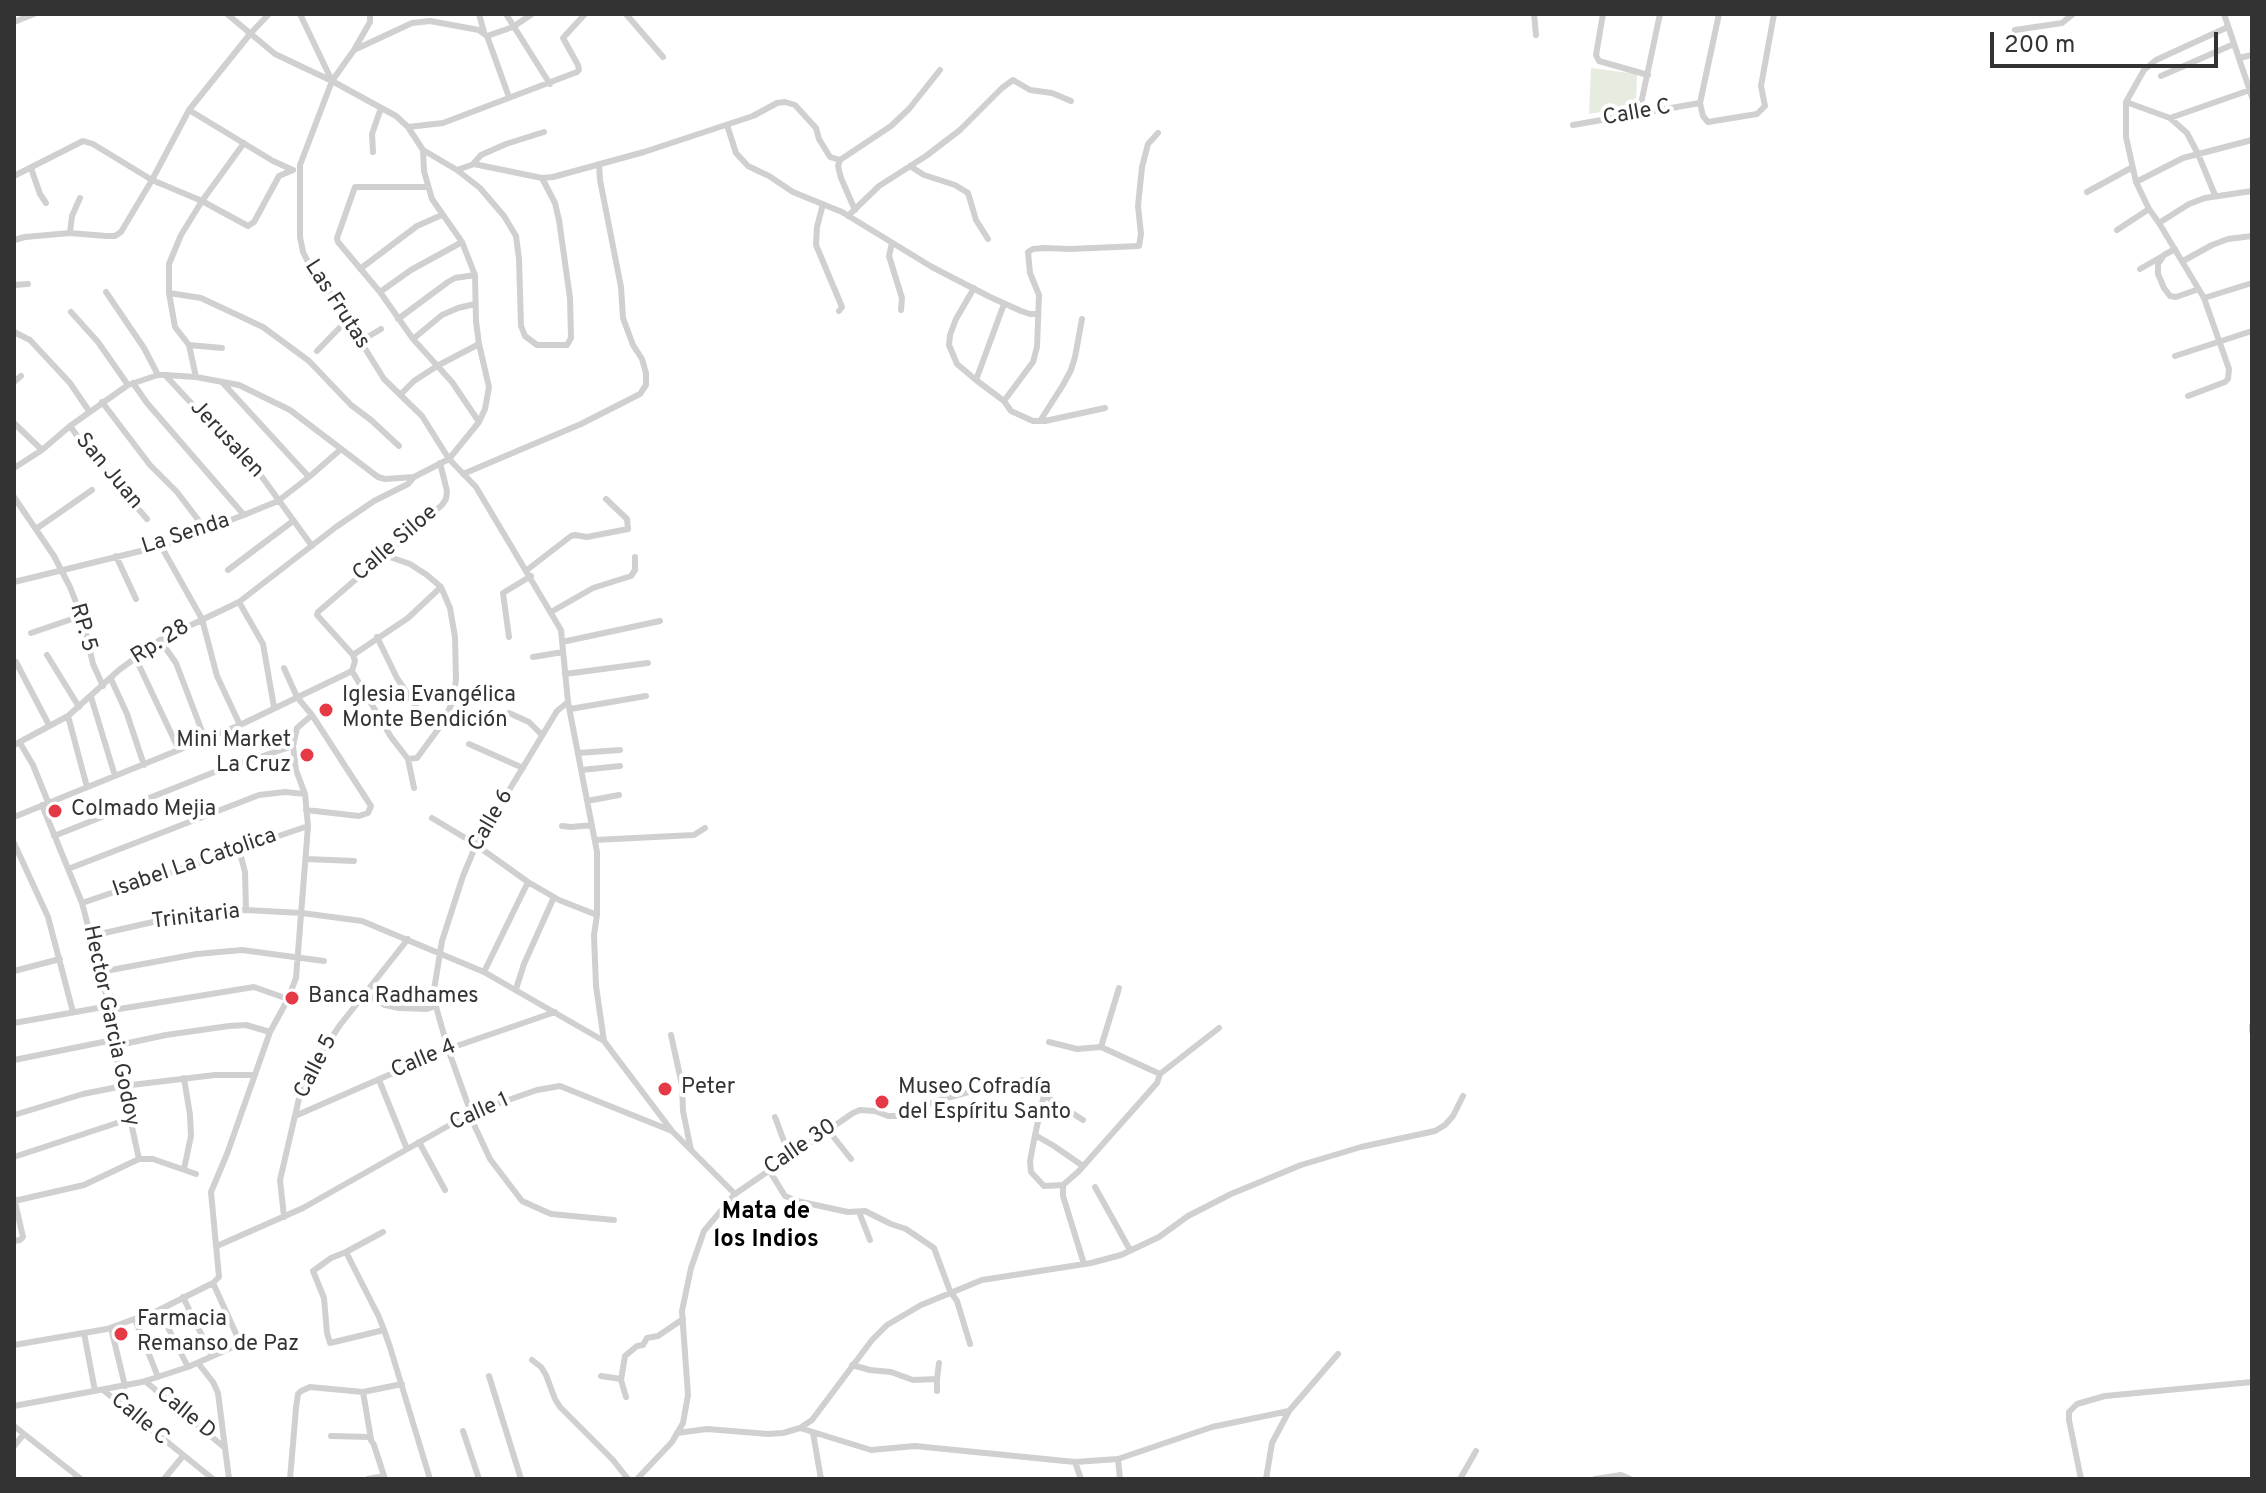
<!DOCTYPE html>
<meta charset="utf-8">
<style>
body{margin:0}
#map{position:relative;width:2266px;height:1493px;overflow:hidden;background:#fff;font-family:Overpass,sans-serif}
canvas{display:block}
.frame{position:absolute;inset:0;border:16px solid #333;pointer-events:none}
.scale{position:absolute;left:1990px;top:32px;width:228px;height:36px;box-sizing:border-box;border:4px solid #333;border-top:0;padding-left:10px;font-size:24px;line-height:28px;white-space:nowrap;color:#333;-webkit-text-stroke:6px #fff;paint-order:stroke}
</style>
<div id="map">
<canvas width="2266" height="1493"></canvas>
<div class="frame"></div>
<div class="scale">200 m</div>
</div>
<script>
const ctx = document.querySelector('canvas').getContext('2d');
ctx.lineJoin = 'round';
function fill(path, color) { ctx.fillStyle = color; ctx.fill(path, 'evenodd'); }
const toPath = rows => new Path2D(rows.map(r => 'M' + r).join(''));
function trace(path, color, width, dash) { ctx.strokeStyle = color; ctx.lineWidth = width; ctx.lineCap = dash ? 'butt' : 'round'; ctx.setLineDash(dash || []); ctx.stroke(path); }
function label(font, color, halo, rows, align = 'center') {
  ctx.font = font + ' Overpass,sans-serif'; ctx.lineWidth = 8; ctx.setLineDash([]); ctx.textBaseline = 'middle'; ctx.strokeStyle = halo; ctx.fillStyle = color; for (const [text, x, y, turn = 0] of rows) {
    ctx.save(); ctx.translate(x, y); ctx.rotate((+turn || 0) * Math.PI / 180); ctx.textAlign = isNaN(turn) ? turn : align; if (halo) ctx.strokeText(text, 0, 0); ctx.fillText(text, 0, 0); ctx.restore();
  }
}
fill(toPath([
 [1591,68,1637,74,1636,106,1589,114]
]), '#e6ecdf');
trace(toPath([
 [300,14,332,81],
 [479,14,484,32],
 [506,14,550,84],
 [626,14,663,57],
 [1534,14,1536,35],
 [1603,14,1596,55,1599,61,1648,75],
 [1719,14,1700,103,1703,116,1708,122,1757,114,1765,106,1761,86,1774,14],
 [2224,14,2252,97],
 [14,22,34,14],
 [2015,30,2062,23,2073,14],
 [487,36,513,27,532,14],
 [354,50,370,22,370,14],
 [2239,58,2252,55],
 [2161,76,2234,44],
 [509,97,487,36,479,30,430,21,412,23,354,50,332,81,300,165,300,237,303,252,313,272,330,292,384,379,422,416,449,459,476,487,561,630,568,702,597,852,597,915,594,935,596,986,604,1041],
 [2126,102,2170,118,2187,133,2198,154,2215,195],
 [189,110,273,161,293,170],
 [1639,113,1660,14],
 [2170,118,2250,90],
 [727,125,736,153,748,166,769,176,793,192,842,212,932,267,990,297,1021,311,1030,314,1037,314],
 [1573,125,1700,103],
 [408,127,443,123,577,72,579,70,578,65,563,38,585,14],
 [423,150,457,170,480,188,504,216,516,236,519,259,521,326,525,336,537,345,567,345,571,338,570,298,559,220,555,203,542,178],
 [373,152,372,134,381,108],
 [473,164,481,155,506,144,544,132],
 [910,166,924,175,955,185,968,193,976,220,988,239],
 [31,168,40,194,46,203],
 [457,170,474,164,542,178,553,177,644,152,753,116,777,103,785,102,795,105,816,128,819,139,830,157,840,160],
 [14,176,83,141,93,144,152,180,202,201,244,143],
 [2136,182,2183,158,2252,140],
 [427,187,355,187,337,238,338,242,380,292,413,339,452,382,479,422],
 [2087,192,2131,168],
 [823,204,817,227,816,245,842,307,839,311],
 [855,210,841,178,838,166,840,160,891,126,909,109,940,70],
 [848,216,879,186,926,156,960,130,1002,88,1013,80,1030,90,1052,93,1071,101],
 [2159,223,2189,204,2205,198,2252,191],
 [2117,230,2149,209],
 [70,233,72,216,80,198],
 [14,240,25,237,70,233,106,236,115,236,121,232,152,180,189,110,250,34,269,14],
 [892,243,889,256,902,298,901,310],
 [2175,249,2164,255,2158,264,2158,274,2164,288,2170,296,2176,297,2199,289],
 [2183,261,2212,245,2228,239,2252,236],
 [360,269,417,226,442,215],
 [2140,269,2161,257],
 [14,285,28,284],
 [974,288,956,319,950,335,949,345,957,364,976,380],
 [106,292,144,348,158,375],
 [380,292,411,270,462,242],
 [169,293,169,264,181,235,202,201,248,226,254,222,279,176,293,170],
 [2204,298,2252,283],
 [1004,304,976,380,1004,401,1011,411,1033,421,1045,421,1105,408],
 [71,312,98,342,128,385],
 [398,319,448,282,455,278,475,275],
 [14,332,30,340,70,383,89,411],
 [413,339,442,315,458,308,475,304],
 [361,341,381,329],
 [189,345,222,348],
 [317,351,347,320],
 [2175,356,2252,331],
 [166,376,219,433,254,466,312,546],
 [196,377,189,345,175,327,169,293,201,298,263,327,309,361,351,405,371,420,399,446],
 [14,382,21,376],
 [222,382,309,477],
 [133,383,147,403,244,515],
 [400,395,414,381,437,366,479,344],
 [2188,396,2225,382,2228,379,2229,369,2204,298,2159,223,2149,209,2136,182,2126,137,2126,102,2144,70,2156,60,2228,27],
 [1004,401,1033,362,1037,347,1039,295,1030,273,1028,252,1033,249,1044,248,1070,249,1139,246,1141,234,1138,206,1142,167,1148,144,1158,133],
 [102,402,150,465,177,492,206,530],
 [1040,421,1063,385,1071,370,1075,357,1082,319],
 [14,423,42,450],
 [70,426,91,455,147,519],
 [14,468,42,450,70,426,128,385,158,375,165,375,196,377,239,385,290,410,378,477,385,479,414,477],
 [463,474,581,424,640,394,646,385,646,373,642,359,633,345,623,318,621,287,600,180,599,164],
 [14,497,54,556,70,587,83,620,93,664,103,686],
 [36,529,92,490],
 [161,546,202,619,217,676,240,725],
 [116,556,136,599],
 [228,570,293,521],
 [527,570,571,536,575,535,587,537,628,529,627,519,606,499],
 [14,582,161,546,244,515,278,501,309,477,340,450],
 [239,602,263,644,274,707],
 [551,612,593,588,631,576,635,570,635,557],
 [31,633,81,616],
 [377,637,397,678,423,717,442,724],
 [509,637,503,593,531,576],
 [160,640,176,663,205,739],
 [562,642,660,621],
 [47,655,79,707],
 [353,655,408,618,441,587,427,575,410,564,384,555],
 [533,657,563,652],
 [136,659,179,750],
 [16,662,49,725],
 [284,668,297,697,312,715,371,806,368,813,359,816,306,810],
 [565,674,648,663],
 [111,679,127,714,144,765],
 [91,697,115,776],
 [570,709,646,696],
 [509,713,529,722,542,735],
 [68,716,87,787],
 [20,743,33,765,48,802],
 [469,744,523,768],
 [14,745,68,716,119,670,160,640,239,602,336,527,374,501,408,484,414,477,449,459,479,422,485,409,489,387,479,344,476,321,475,275,462,242,432,199,424,171,423,150,408,127,396,116,332,81,275,54,227,14],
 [578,753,620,750],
 [408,759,417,758,442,724,452,703,456,680,455,637,450,608,441,587],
 [581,770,620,766],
 [414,788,408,759,391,737,352,671,355,661,353,655,317,615,318,612,442,505,446,499,447,491,440,463],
 [587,801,619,795],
 [42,805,82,903,109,1006,114,1046,139,1159],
 [14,817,240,725,352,671],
 [432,818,472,842,528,882,559,900,597,915],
 [562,826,571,827,592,825],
 [54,836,212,773,293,746],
 [595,840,694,835,705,828],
 [14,843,48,917,73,1012],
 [239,849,245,872,246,910],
 [306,859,354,861],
 [68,869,259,795,285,792,305,794],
 [82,903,308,826],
 [91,936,184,915,246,910,302,913,362,921,484,972,604,1041,672,1131],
 [14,971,60,959],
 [100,972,197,954,242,950,324,961],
 [484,972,528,882],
 [516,989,524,964,554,897],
 [365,994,385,1005,399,1008,427,1009,436,1006],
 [14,1023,109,1006,119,1009,254,987,288,999],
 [2252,1026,2252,1031],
 [671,1035,682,1085,683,1111,691,1150],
 [1049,1042,1077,1049,1101,1047,1160,1074],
 [114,1046,166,1035,229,1026,246,1025,270,1032],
 [1101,1047,1119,988],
 [14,1060,113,1040],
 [379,1080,407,1149],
 [471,1113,448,1049,433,996,442,941,463,876,476,845,557,711,568,702],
 [469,1114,490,1159,522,1201,551,1214,614,1220],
 [14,1115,83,1094,123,1086,215,1075,253,1075],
 [295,1116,448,1049,555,1012],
 [775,1117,785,1144,791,1154],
 [828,1130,851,1159],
 [1035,1135,1044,1095,1083,1120],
 [419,1142,445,1190],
 [14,1157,129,1119],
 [184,1169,191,1136,190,1115,184,1078],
 [769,1170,785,1196,797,1201,848,1212,865,1211,891,1224,906,1229,934,1248,950,1291,957,1301,970,1344],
 [1063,1185,1044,1186,1031,1172,1030,1161,1035,1135,1054,1146,1083,1166],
 [1095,1187,1130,1250],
 [14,1198,23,1237,20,1240,14,1241],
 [14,1201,84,1185,139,1159,153,1159,196,1174],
 [859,1212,870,1240],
 [284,1217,280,1180,301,1090,320,1055,340,1025,408,939],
 [217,1246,303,1208,471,1113,537,1090,560,1086,672,1131,735,1194],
 [346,1252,383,1232],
 [1084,1264,1063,1196,1063,1185,1078,1172,1157,1083,1160,1074,1219,1028],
 [183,1297,212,1356],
 [159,1310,188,1367],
 [135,1319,158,1377],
 [111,1328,125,1386],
 [384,1330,330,1343,327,1333,324,1298,313,1271,331,1258,346,1252,379,1317,384,1330,390,1347,430,1479],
 [84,1333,95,1391],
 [14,1345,107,1329,159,1310,213,1283,219,1277,211,1192,227,1154,270,1032,288,999,296,978,308,826,305,794,296,770,293,746,297,728,312,715],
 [532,1360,541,1367,546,1375,555,1399,560,1407,613,1460,628,1479],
 [198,1363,213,1382,218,1393,229,1479],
 [852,1365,870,1370,891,1372,913,1380,937,1379,937,1391],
 [489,1376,521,1479],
 [601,1376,621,1379],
 [937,1379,939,1363],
 [145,1381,225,1448],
 [103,1390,213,1479],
 [363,1392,371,1439],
 [626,1397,621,1380,625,1356,637,1346,643,1345,647,1338,658,1336,683,1319],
 [14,1406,142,1382,188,1367,233,1347,238,1343,238,1338,213,1283],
 [14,1426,81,1479],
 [800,1428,871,1450,915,1446,1075,1462,1118,1459],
 [463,1431,479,1479],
 [677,1433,707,1429,768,1434,783,1433,800,1428,812,1420,872,1340,887,1325,921,1305,982,1280,1091,1263,1121,1255,1159,1237,1188,1216,1231,1194,1301,1165,1361,1147,1435,1131,1445,1125,1453,1116,1463,1096],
 [813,1433,821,1479],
 [331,1436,369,1437,374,1445,385,1479],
 [14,1446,24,1434],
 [1075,1462,1081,1479],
 [164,1479,183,1456],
 [290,1479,296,1408,298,1394,301,1391,310,1387,363,1392,402,1384],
 [368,1479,384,1476],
 [637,1479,672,1442,683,1423,688,1395,682,1311,691,1268,704,1231,735,1194,853,1113,860,1110,875,1111,888,1116,896,1116,943,1099,998,1084,1025,1080,1044,1095],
 [1120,1479,1118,1459,1212,1427,1289,1411],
 [1266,1479,1272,1443,1289,1411,1338,1354],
 [1460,1479,1476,1451],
 [1595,1479,1621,1475,1630,1479],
 [2081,1479,2069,1420,2069,1412,2077,1404,2105,1396,2252,1382]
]), '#d0d0d0', 6);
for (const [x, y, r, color] of [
 [326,710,8,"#e63946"],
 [307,755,8,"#e63946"],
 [55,811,8,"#e63946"],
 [292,998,8,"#e63946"],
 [665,1089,8,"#e63946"],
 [882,1102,8,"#e63946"],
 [121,1334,8,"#e63946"]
]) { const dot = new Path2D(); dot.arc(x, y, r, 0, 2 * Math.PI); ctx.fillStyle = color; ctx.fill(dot); trace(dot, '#fff', 3); }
label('22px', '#333', '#fff', [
 ["Calle C",1637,114,-10],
 ["Las Frutas",336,305,57],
 ["Jerusalen",226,440,47],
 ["San Juan",108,472,50],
 ["La Senda",186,535,-18],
 ["Calle Siloe",396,544,-41],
 ["RP. 5",82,628,74],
 ["Rp. 28",161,643,-32],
 ["Calle 6",492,821,-60],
 ["Isabel La Catolica",195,864,-19],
 ["Trinitaria",196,918,-7],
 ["Hector Garcia Godoy",110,1026,78],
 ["Calle 4",424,1060,-23],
 ["Calle 5",317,1067,-63],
 ["Calle 1",480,1113,-24],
 ["Calle 30",801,1148,-34],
 ["Calle D",185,1414,39],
 ["Calle C",139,1420,40]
]);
label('22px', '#333', '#fff', [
 ["Iglesia Evangélica",342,697],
 ["Monte Bendición",342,722],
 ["Mini Market",291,742,"right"],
 ["La Cruz",291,767,"right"],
 ["Colmado Mejia",71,811],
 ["Banca Radhames",308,998],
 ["Peter",681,1089],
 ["Museo Cofradía",898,1089],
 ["del Espíritu Santo",898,1114],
 ["Farmacia",137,1321],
 ["Remanso de Paz",137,1346]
], 'left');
label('bold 24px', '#000', '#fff', [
 ["Mata de",766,1213],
 ["los Indios",766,1241]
]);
</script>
